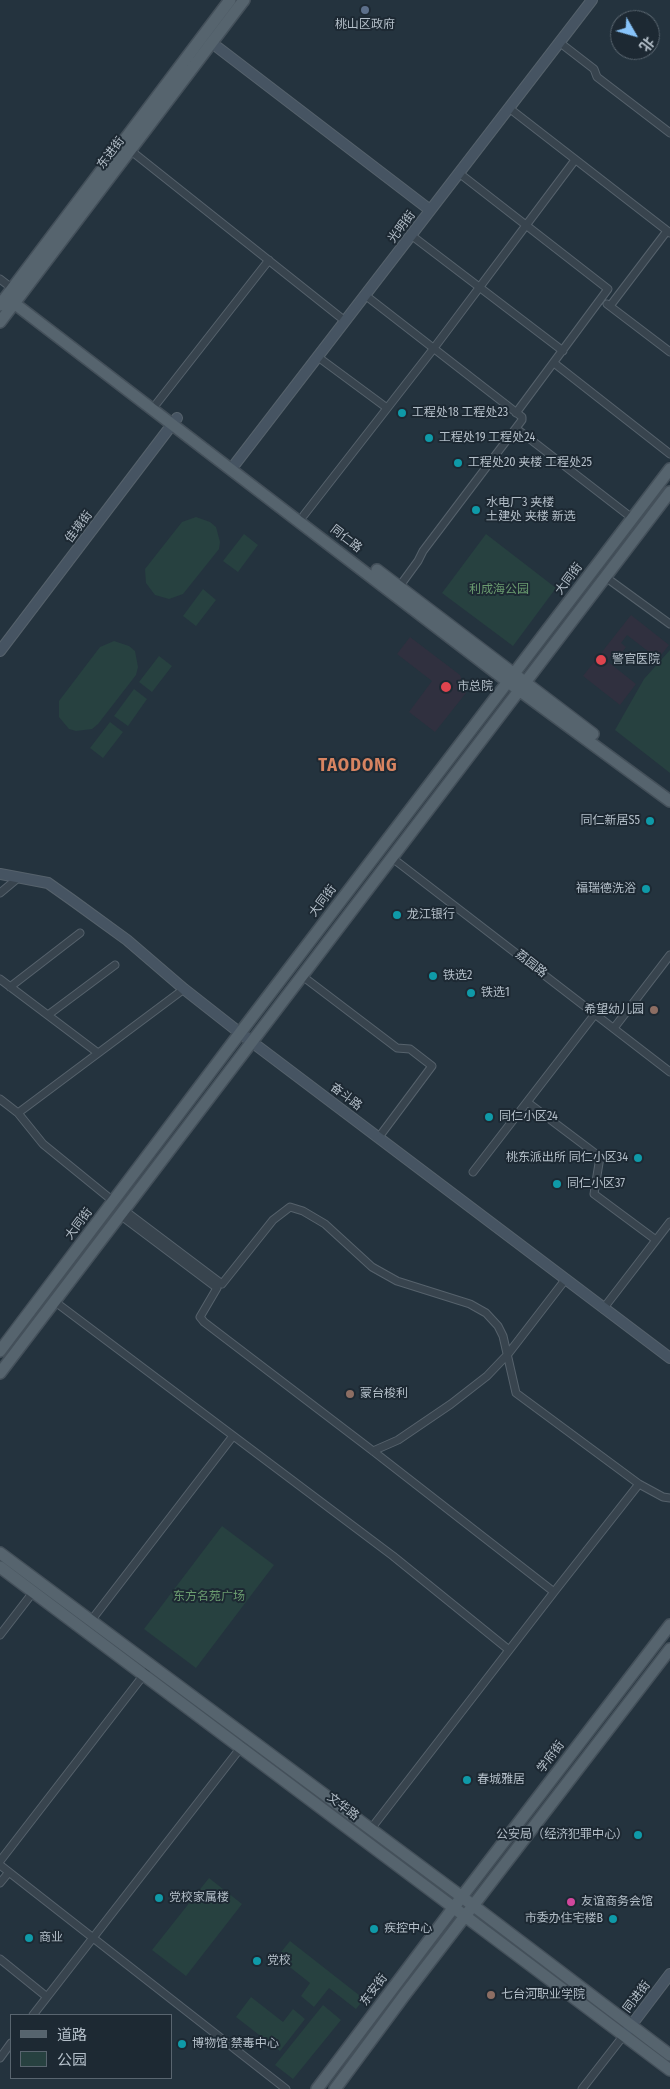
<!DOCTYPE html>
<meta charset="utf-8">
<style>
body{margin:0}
#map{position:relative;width:670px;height:2089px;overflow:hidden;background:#24333e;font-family:"Fira Sans Condensed","Noto Sans SC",sans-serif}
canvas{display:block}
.legend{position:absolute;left:10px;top:2014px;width:162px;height:65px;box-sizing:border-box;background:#1d2933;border:1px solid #59656f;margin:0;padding:6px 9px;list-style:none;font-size:15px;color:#b4bfc9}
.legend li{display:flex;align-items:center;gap:10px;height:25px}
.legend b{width:25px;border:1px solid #59656f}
.north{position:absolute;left:610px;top:10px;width:50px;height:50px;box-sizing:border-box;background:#1d2933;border:1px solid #59656f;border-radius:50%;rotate:128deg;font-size:14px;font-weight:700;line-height:20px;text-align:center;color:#b4bfc9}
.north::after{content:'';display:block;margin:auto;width:18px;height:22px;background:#88c4fa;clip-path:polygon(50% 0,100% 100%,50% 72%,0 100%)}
</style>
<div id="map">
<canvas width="670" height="2089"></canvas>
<ul class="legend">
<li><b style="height:6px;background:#56646e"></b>道路</li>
<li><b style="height:14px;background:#274140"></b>公园</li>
</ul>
<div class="north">北</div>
</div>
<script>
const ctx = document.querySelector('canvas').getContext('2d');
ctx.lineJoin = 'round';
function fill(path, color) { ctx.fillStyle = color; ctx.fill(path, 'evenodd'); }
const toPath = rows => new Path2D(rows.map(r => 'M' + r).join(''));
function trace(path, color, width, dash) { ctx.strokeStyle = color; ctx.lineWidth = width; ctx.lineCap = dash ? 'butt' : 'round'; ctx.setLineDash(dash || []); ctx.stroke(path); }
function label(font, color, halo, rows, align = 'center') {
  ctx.font = font + ' "Fira Sans Condensed","Noto Sans SC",sans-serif'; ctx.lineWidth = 4; ctx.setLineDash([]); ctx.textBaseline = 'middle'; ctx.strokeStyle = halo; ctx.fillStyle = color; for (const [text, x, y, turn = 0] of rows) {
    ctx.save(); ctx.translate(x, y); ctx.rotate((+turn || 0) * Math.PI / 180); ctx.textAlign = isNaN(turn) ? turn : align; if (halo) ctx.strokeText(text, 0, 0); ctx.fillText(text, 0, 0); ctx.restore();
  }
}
fill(toPath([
 [631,615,669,645,658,659,627,635,621,643,626,647,617,659,612,655,607,661,636,684,620,705,583,676],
 [410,637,460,675,466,693,435,732,409,712,432,681,397,654]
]), '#30303f');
fill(toPath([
 [196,517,210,522,216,527,220,542,219,549,183,594,169,599,155,595,146,583,145,569,182,522],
 [244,534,258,545,238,572,223,561],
 [486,534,556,588,513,646,442,593],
 [203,589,216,600,196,626,183,616],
 [114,641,129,646,135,651,138,667,136,675,98,724,92,729,76,731,69,729,59,717,59,701,100,647],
 [670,650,670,773,615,730,644,679],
 [159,656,172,666,152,692,139,682],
 [134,689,147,699,128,726,114,716],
 [110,722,123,732,103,758,90,748],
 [222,1526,274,1565,196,1668,144,1629],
 [209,1878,242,1904,186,1976,152,1950],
 [290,1941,364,1999,356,2009,329,1988,314,2007,301,1996,310,1983,277,1957],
 [251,1997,283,2022,293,2009,305,2019,280,2051,236,2017],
 [323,2005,341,2020,293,2079,275,2065]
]), '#274140');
const street = toPath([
 [559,42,594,69,597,77,670,133],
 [509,108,670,233],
 [130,150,345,321],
 [459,173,608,289,516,413],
 [411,235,563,351],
 [0,279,13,289],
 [365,295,522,417,522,420,423,551,418,561,399,587],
 [607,304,670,352],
 [610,306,667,231],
 [318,357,387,408],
 [554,363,670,454],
 [157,403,269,260],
 [517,429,632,518],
 [304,515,434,348,575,160],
 [604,576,670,624],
 [391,857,670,1072],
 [0,893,18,878],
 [301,975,397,1048,410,1049,432,1066,379,1137],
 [0,979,98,1053],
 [10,987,80,933],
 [48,1015,115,965],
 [614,1028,670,955],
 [0,1099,18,1113,43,1144,113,1201],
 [527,1102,600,1157,594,1194,656,1240],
 [18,1113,184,989],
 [473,1172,595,1014],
 [124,1210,222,1284,273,1220,290,1207,303,1211,325,1224,372,1267,397,1281,470,1304,486,1313,498,1326,503,1336,516,1393,639,1484,663,1497,670,1498],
 [120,1215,217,1288,200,1317,204,1322,373,1451,554,1592,639,1484],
 [54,1301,393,1556,509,1650],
 [603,1309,670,1222],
 [373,1451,398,1440,451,1404,487,1376,508,1354,565,1280],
 [90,1622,233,1436],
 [0,1635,34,1591],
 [370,1830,554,1592],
 [0,1861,146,1672],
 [0,1865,286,2089],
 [0,1883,9,1872],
 [0,1959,47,1997],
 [33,2015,242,1746],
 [0,2058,11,2043],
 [582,2089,624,2035]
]);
const secondary = toPath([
 [212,43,430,210],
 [232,468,592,0],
 [0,651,177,418],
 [0,874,48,883,72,900,127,940,184,989,240,1033,670,1358],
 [627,2031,670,1974]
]);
const primary = toPath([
 [6,297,508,682,670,801],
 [0,305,230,0],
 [0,322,244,0],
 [377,570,593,734],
 [0,1351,240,1033,670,469],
 [0,1373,670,492],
 [0,1553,462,1897,670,2055],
 [0,1567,670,2070],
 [317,2089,454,1907,670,1625],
 [335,2089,406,1993,670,1649]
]);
trace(street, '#56626c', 9);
trace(secondary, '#56626c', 12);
trace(primary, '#44505a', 14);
trace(street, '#38444e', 7);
trace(secondary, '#465462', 10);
trace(primary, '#56646e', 11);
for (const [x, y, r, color] of [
 [365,10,5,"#5c6f8a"],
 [402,413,5,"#0f9aa8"],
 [429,438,5,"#0f9aa8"],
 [458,463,5,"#0f9aa8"],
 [476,510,5,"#0f9aa8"],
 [601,660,6,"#e0444e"],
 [446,687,6,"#e0444e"],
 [650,821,5,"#0f9aa8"],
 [646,889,5,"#0f9aa8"],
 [397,915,5,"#0f9aa8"],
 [433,976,5,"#0f9aa8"],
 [471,993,5,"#0f9aa8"],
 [654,1010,5,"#8d6e63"],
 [489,1117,5,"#0f9aa8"],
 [638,1158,5,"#0f9aa8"],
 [557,1184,5,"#0f9aa8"],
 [350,1394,5,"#8d6e63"],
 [467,1780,5,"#0f9aa8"],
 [638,1835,5,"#0f9aa8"],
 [159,1898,5,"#0f9aa8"],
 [571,1902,5,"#d1479c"],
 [613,1919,5,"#0f9aa8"],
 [374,1929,5,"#0f9aa8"],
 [29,1938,5,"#0f9aa8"],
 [257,1961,5,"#0f9aa8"],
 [491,1995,5,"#8d6e63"],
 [182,2044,5,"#0f9aa8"]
]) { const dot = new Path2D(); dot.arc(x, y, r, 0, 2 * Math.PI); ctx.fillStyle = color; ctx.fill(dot); trace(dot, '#1d2933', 2); }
label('12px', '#b4bfc9', '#1d2933', [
 ["桃山区政府",365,25,"center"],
 ["工程处18 工程处23",412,413],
 ["工程处19 工程处24",439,438],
 ["工程处20 夹楼 工程处25",468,463],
 ["水电厂3 夹楼",486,503],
 ["土建处 夹楼 新选",486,517],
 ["警官医院",612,660],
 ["市总院",457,687],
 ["同仁新居S5",640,821,"right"],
 ["福瑞德洗浴",636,889,"right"],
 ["龙江银行",407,915],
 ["铁选2",443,976],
 ["铁选1",481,993],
 ["希望幼儿园",644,1010,"right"],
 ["同仁小区24",499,1117],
 ["桃东派出所 同仁小区34",628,1158,"right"],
 ["同仁小区37",567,1184],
 ["蒙台梭利",360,1394],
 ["春城雅居",477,1780],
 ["公安局（经济犯罪中心）",628,1835,"right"],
 ["党校家属楼",169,1898],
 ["友谊商务会馆",581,1902],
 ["市委办住宅楼B",603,1919,"right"],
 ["疾控中心",384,1929],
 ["商业",39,1938],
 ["党校",267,1961],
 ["七台河职业学院",501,1995],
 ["博物馆 禁毒中心",192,2044]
], 'left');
label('12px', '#b4bfc9', '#1d2933', [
 ["东进街",111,153,-53],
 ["光明街",402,227,-53],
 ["佳境街",79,527,-53],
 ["同仁路",346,539,38],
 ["大同街",569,579,-53],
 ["大同街",323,901,-53],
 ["荔园路",531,964,38],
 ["奋斗路",346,1097,37],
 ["大同街",79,1224,-53],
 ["学府街",551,1757,-53],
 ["文华路",343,1807,37],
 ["东安街",374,1990,-53],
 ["同进街",637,1997,-53]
]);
label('12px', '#6a9b6f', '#1d2933', [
 ["利成海公园",499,590],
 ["东方名苑广场",209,1597]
]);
ctx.letterSpacing = '1px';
label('bold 18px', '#d78461', '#1d2933', [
 ["TAODONG",358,766]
]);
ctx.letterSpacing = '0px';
</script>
